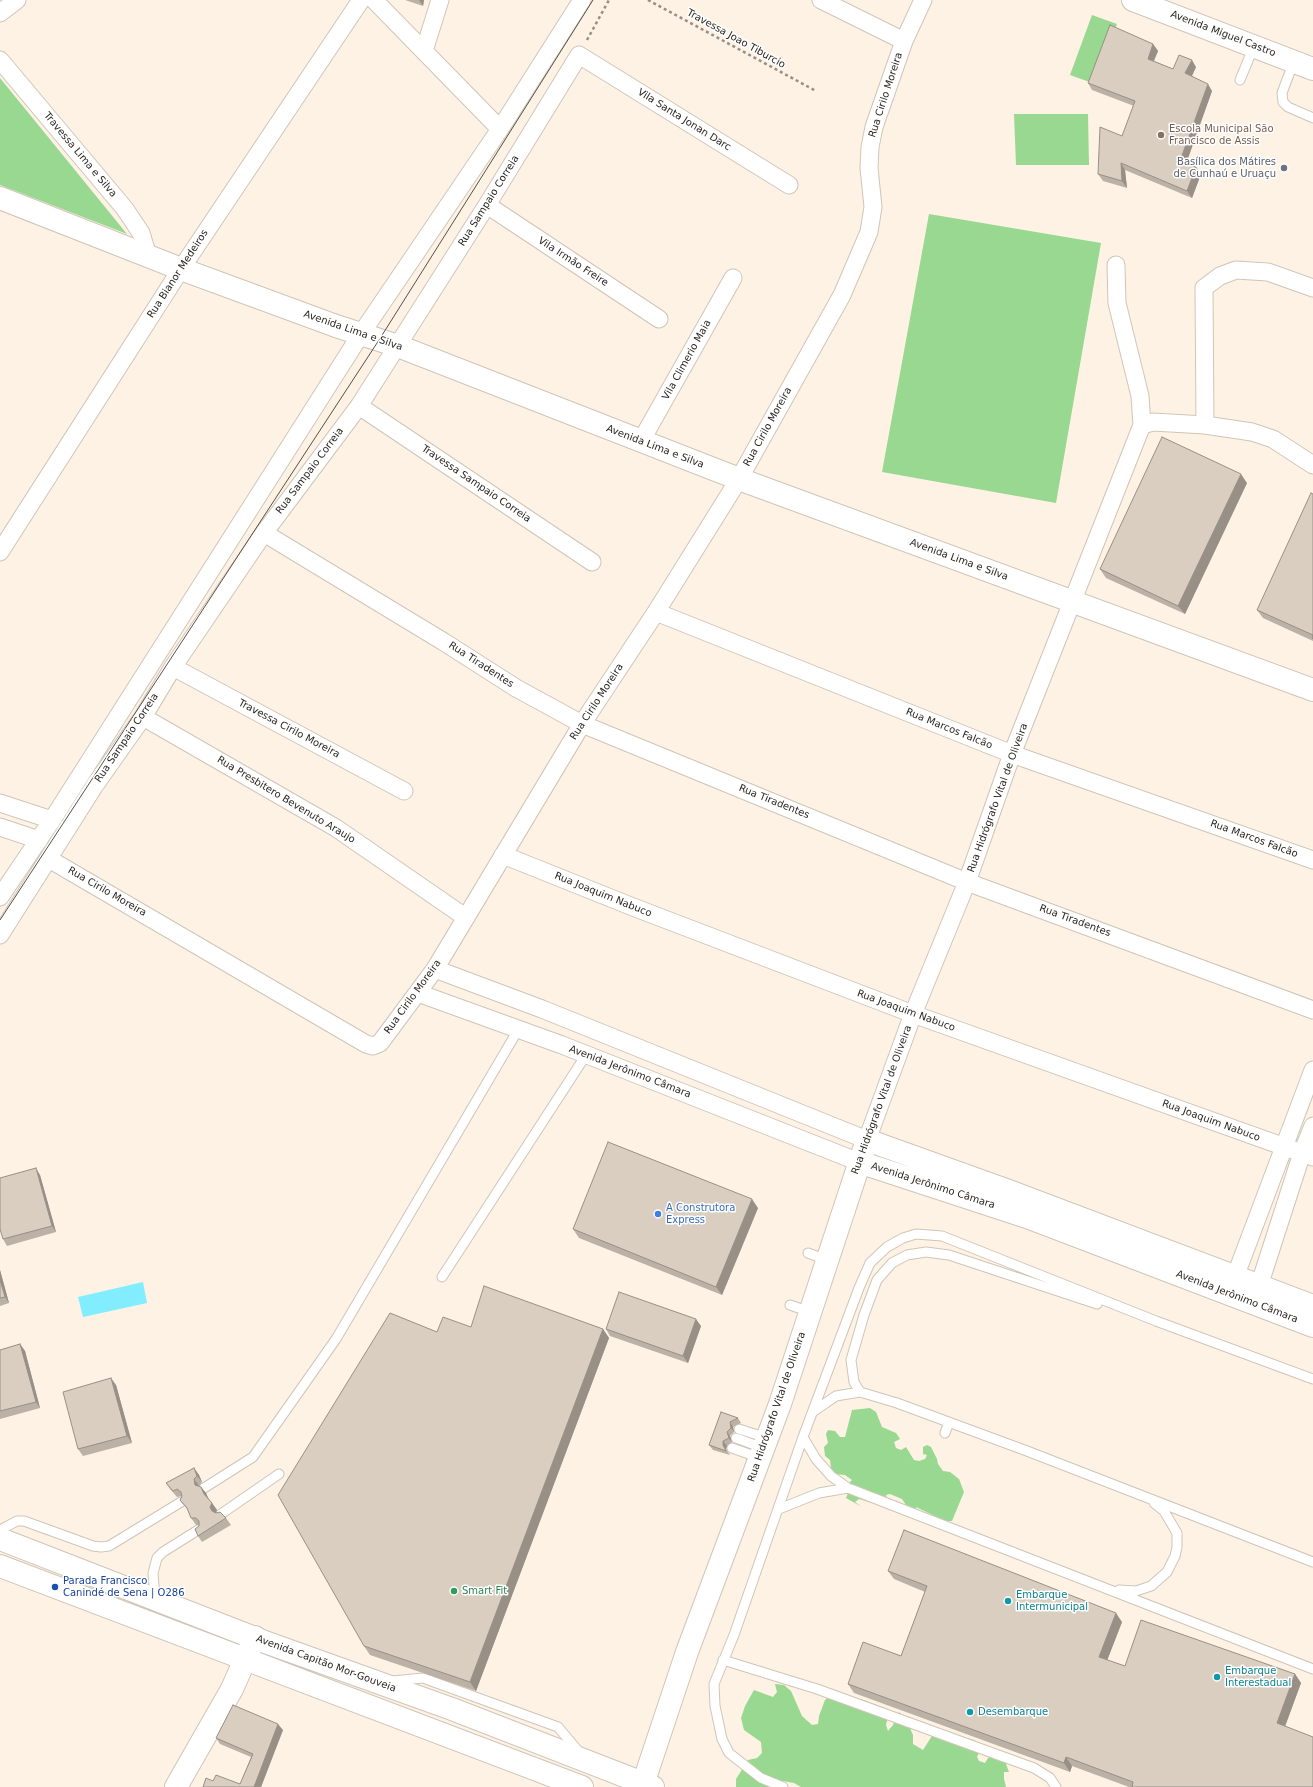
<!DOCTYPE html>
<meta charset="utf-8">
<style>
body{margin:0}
canvas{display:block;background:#fdf2e4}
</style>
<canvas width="1313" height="1787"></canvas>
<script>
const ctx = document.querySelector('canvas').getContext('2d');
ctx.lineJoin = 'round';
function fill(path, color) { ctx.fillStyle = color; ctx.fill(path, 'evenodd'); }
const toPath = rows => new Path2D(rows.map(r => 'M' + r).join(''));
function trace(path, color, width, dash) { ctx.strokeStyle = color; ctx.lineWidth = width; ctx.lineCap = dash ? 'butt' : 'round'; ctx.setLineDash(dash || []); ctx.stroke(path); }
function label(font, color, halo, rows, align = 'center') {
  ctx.font = font + ' "DejaVu Sans",sans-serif'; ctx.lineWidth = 3; ctx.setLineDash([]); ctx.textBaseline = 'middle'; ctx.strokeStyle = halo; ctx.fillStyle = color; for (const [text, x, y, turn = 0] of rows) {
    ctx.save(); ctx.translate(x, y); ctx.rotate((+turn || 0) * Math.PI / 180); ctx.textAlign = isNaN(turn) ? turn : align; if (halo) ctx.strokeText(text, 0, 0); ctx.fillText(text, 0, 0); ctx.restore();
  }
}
fill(toPath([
 [1092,15,1117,24,1095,84,1070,75],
 [0,78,127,234,0,185],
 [1014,114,1088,114,1089,165,1016,165],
 [929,214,1101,243,1056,503,882,472],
 [870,1408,876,1412,882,1427,896,1433,900,1439,894,1442,896,1448,901,1450,906,1447,914,1460,919,1461,925,1459,927,1455,923,1454,923,1447,927,1445,931,1447,937,1459,938,1464,943,1471,950,1472,959,1479,964,1492,952,1521,945,1521,916,1507,917,1512,915,1519,902,1499,890,1494,886,1495,887,1498,882,1506,859,1499,855,1502,862,1507,846,1498,848,1493,845,1487,852,1480,845,1475,834,1474,831,1468,830,1460,825,1456,824,1447,828,1443,826,1434,828,1430,835,1431,840,1437,845,1437,852,1410],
 [775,1684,784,1685,791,1691,802,1716,812,1725,818,1724,819,1716,825,1700,836,1690,846,1696,847,1706,861,1699,882,1707,889,1712,886,1725,888,1731,893,1725,899,1712,905,1717,913,1735,913,1744,923,1750,937,1728,945,1732,974,1740,982,1746,977,1757,979,1761,985,1763,988,1758,1001,1751,1006,1753,1006,1764,1009,1772,1004,1772,1004,1779,1006,1787,801,1787,794,1783,783,1781,779,1787,736,1787,736,1779,748,1760,757,1758,762,1753,761,1742,744,1730,741,1718,745,1706,754,1690,773,1697,777,1692]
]), '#98d890');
fill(toPath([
 [143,1282,147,1303,83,1317,78,1297]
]), '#81edff');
const lane = toPath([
 [1294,61,1282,93,1283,102,1288,107,1313,118],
 [1240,80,1254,46],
 [808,1253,827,1260],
 [442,1277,586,1055],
 [790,1305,810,1312],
 [860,1392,854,1382,851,1360,864,1315,877,1280,892,1263,907,1255,926,1252,949,1255,1097,1304],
 [814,1411,836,1396,860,1392,897,1403,1027,1451,1313,1562],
 [739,1429,767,1438],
 [945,1433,949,1422],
 [803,1437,816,1459,831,1476,848,1488,1313,1669],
 [736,1438,763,1448],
 [732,1448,760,1458],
 [204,1488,253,1457,336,1339,518,1030],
 [779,1509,819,1493,848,1488],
 [221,1514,279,1474],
 [0,1530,17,1521,24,1521,93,1546,101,1547,109,1546,181,1502],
 [1119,1590,1136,1591,1151,1586,1167,1572,1175,1556,1177,1547,1177,1533,1164,1511,1154,1503],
 [155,1598,153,1573,157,1558,163,1552,198,1530],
 [723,1660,817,1689,1034,1768,1050,1778,1056,1787],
 [393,1681,423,1678,558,1727,579,1752],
 [783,1787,761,1778,729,1753,722,1739,715,1706,714,1684,734,1635,803,1437,859,1288,870,1263,887,1247,903,1238,916,1234,942,1236,1156,1321,1313,1379]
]);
const street = toPath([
 [374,0,500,129],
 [821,0,904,41],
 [0,13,17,0],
 [424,51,440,0],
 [0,60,125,209,141,233,148,256],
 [487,205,659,319],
 [1116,265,1117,303,1140,396,1142,425],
 [359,406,592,562],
 [1142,425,1153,422,1205,425,1252,432,1273,439,1313,465],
 [1205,425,1204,288,1220,276,1236,270,1268,272,1313,288],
 [641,441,733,278],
 [264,533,444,642,516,688,582,724,967,882,1313,1010],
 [0,552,181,269,361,0],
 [656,612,1012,754,1313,860],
 [173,667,404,791],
 [143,717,336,828,465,917],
 [0,803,52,820],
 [0,827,39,840],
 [503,855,633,907,913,1014,1313,1157],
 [49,859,366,1044,373,1046,380,1043,435,969,582,724,656,612,739,479,842,295,869,232,873,207,869,168,870,147,874,127,904,41,923,0],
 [0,897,52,820,361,334,500,129,582,0],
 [0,935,95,785,143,717,173,667,264,533,359,406,487,205,579,55,789,185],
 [435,969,542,1009,867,1140,913,1014,967,882,1012,754,1142,425],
 [418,993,562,1045,859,1162],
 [1235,1277,1313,1070],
 [1259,1286,1302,1153,1313,1126]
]);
const secondary = toPath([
 [1133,0,1313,69],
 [0,198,181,269,336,326,398,346,739,479,1313,690],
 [176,1787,232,1689,255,1637]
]);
const primary = toPath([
 [859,1162,1027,1217,1313,1326],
 [0,1539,265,1642,452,1709,653,1787],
 [0,1566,582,1787],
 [642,1787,687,1652,780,1404,867,1140,1009,1191,1313,1306]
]);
trace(lane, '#d0c5b7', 11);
trace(street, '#d0c5b7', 19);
trace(secondary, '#d0c5b7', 24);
trace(primary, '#d0c5b7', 24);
trace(toPath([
 [648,0,816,91],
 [587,40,609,0]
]), '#978f85', 2.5, [3, 3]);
trace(lane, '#fff', 9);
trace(street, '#fff', 17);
trace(secondary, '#fff', 22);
trace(primary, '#fff', 22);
trace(toPath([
 [0,920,379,340,593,0]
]), '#565149', 1);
fill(toPath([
 [405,0,424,0,423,6],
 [1153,44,1158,51,1154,61,1173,69,1196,67,1192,76,1212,91,1186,163,1196,167,1201,174,1192,198,1125,170,1127,188,1103,181,1098,174,1122,136,1134,106,1092,90,1088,83],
 [1247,483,1185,614,1106,578,1100,569],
 [1313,494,1313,641,1263,618,1257,610],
 [40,1175,56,1232,7,1246,3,1239],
 [758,1208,722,1295,579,1238,573,1229],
 [0,1270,9,1303,0,1306],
 [701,1326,688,1363,610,1336,606,1329],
 [471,1327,603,1329,609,1338,476,1691,370,1655,364,1646,437,1332],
 [20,1344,25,1351,40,1408,0,1419,0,1350],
 [116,1385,132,1443,83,1456,78,1449],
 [721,1412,738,1418,741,1423,733,1427,734,1432,730,1436,732,1442,727,1446,726,1449,730,1455,713,1450,709,1445],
 [194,1468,199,1475,202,1482,199,1486,201,1487,206,1493,208,1498,217,1510,216,1513,226,1518,231,1525,202,1542,198,1536,199,1525,196,1525,191,1518,188,1510,180,1500,182,1496,177,1497,170,1489,166,1483],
 [888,1571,1122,1622,1107,1660,1125,1666,1295,1674,1301,1683,1285,1726,1313,1787,1129,1787,1072,1766,1070,1772,854,1693,848,1684,901,1656,925,1592,894,1579],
 [283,1730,261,1787,203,1787,213,1781,240,1784,251,1757,220,1744,216,1738]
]), '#bbb1a5');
fill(toPath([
 [419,0,424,0,423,6],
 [1153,44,1158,51,1152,65,1148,59],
 [1192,60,1196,67,1190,80,1185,73],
 [1208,84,1212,91,1185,167,1180,161],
 [1121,163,1125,170,1127,188,1122,181],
 [1196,167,1201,174,1192,198,1187,191],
 [1241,474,1247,483,1185,614,1178,606],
 [36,1168,40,1175,56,1232,52,1226],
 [752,1199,758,1208,722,1295,716,1287],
 [0,1270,9,1303,5,1297,0,1280],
 [696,1319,701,1326,688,1363,683,1356],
 [603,1329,609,1338,476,1691,470,1682],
 [20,1344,25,1351,40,1408,36,1402],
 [111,1378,116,1385,132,1443,127,1436],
 [730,1422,733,1427,734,1432,731,1428],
 [727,1432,730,1436,732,1442,729,1438],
 [723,1441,727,1446,726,1449,730,1455,723,1445],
 [194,1468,199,1475,202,1482,197,1476],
 [194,1479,199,1486,199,1492,195,1485],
 [201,1487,206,1493,209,1500,204,1494],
 [212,1503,217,1510,215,1514,212,1511,210,1507],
 [1116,1613,1122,1622,1105,1666,1099,1657],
 [1295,1674,1301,1683,1283,1732,1277,1723],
 [278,1724,283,1730,261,1787,254,1787],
 [1066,1757,1072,1766,1070,1772,1064,1763]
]), '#989086');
const building = toPath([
 [1110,25,1153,44,1148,59,1173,69,1179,55,1192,60,1185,73,1208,84,1180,161,1196,167,1187,191,1121,163,1122,181,1098,174,1100,127,1122,136,1135,101,1088,83,1110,25],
 [1162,437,1241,474,1178,606,1100,569,1162,437],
 [1311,493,1313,494,1313,639,1312,638,1313,635,1257,610,1311,493],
 [608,1142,752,1199,716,1287,573,1229,608,1142],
 [36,1168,52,1226,3,1239,0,1229,0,1178,36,1168],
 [0,1280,5,1297,0,1298,0,1280],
 [484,1286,603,1329,470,1682,364,1646,278,1495,390,1313,437,1332,443,1317,471,1327,484,1286],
 [619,1292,696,1319,683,1356,606,1329,619,1292],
 [20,1344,36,1402,0,1411,0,1350,20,1344],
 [111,1378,127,1436,78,1449,63,1392,111,1378],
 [721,1412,738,1418,730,1422,731,1428,727,1432,729,1438,723,1441,723,1445,726,1451,709,1445,721,1412],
 [194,1468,197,1476,194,1479,195,1485,201,1487,204,1494,212,1503,210,1507,212,1511,216,1513,220,1512,226,1518,198,1536,195,1529,199,1526,199,1521,196,1518,191,1518,187,1508,180,1500,182,1496,181,1492,177,1489,173,1491,166,1483,194,1468],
 [904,1530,1116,1613,1099,1657,1125,1666,1141,1620,1295,1674,1277,1723,1313,1737,1313,1787,1132,1787,1133,1782,1066,1757,1064,1763,848,1684,863,1642,901,1656,927,1586,888,1571,904,1530],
 [233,1705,278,1724,254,1787,203,1787,206,1778,213,1781,216,1775,240,1784,253,1754,216,1738,233,1705]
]);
fill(building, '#d9cec0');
trace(building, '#989086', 1);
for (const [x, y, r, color] of [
 [1161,135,4,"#8d6e63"],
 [1284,168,4,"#6b7280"],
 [658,1214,4,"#3f7fe0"],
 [55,1587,4,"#1a4fb4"],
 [454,1591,4,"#2e9e5b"],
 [1008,1601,4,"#0f9aa8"],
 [1217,1677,4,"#0f9aa8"],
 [970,1712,4,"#0f9aa8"]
]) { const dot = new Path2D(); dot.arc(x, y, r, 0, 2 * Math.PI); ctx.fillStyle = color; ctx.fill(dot); trace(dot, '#fff', 1.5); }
label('10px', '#231f1a', '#fff', [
 ["Avenida Miguel Castro",1223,34,21],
 ["Travessa Joao Tiburcio",736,39,29],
 ["Rua Cirilo Moreira",886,95,-72],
 ["Vila Santa Jonan Darc",684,120,32],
 ["Travessa Lima e Silva",80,155,50],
 ["Rua Sampaio Correia",489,201,-58],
 ["Vila Irmão Freire",573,262,33],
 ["Rua Bianor Medeiros",178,274,-57],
 ["Avenida Lima e Silva",353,331,19],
 ["Vila Climerio Maia",687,360,-61],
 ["Rua Cirilo Moreira",768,427,-61],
 ["Avenida Lima e Silva",655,447,21],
 ["Rua Sampaio Correia",310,471,-53],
 ["Travessa Sampaio Correia",476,484,34],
 ["Avenida Lima e Silva",959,560,20],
 ["Rua Tiradentes",481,665,33],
 ["Rua Cirilo Moreira",597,702,-57],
 ["Travessa Cirilo Moreira",289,729,28],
 ["Rua Marcos Falcão",949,729,22],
 ["Rua Sampaio Correia",127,738,-56],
 ["Rua Hidrógrafo Vital de Oliveira",998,798,-70],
 ["Rua Presbitero Bevenuto Araujo",286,800,31],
 ["Rua Tiradentes",774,802,22],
 ["Rua Marcos Falcão",1254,839,20],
 ["Rua Cirilo Moreira",107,892,30],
 ["Rua Joaquim Nabuco",603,895,22],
 ["Rua Tiradentes",1075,921,20],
 ["Rua Cirilo Moreira",413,997,-54],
 ["Rua Joaquim Nabuco",906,1011,20],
 ["Avenida Jerônimo Câmara",630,1072,21],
 ["Rua Hidrógrafo Vital de Oliveira",882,1100,-70],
 ["Rua Joaquim Nabuco",1211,1121,20],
 ["Avenida Jerônimo Câmara",933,1186,18],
 ["Avenida Jerônimo Câmara",1237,1297,21],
 ["Rua Hidrógrafo Vital de Oliveira",777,1407,-71],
 ["Avenida Capitão Mor-Gouveia",326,1664,20]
]);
label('10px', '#785e54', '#fff', [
 ["Escola Municipal São",1169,129],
 ["Francisco de Assis",1169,141]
], 'left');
label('10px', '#5b616d', '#fff', [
 ["Basílica dos Mátires",1276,162],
 ["de Cunhaú e Uruaçu",1276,174]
], 'right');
label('10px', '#366cbe', '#fff', [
 ["A Construtora",666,1208],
 ["Express",666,1220]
], 'left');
label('10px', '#164399', '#fff', [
 ["Parada Francisco",63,1581],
 ["Canindé de Sena | O286",63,1593]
], 'left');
label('10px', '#27864d', '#fff', [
 ["Smart Fit",462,1591]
], 'left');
label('10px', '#0d838f', '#fff', [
 ["Embarque",1016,1595],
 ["Intermunicipal",1016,1607],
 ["Embarque",1225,1671],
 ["Interestadual",1225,1683],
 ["Desembarque",978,1712]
], 'left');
</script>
